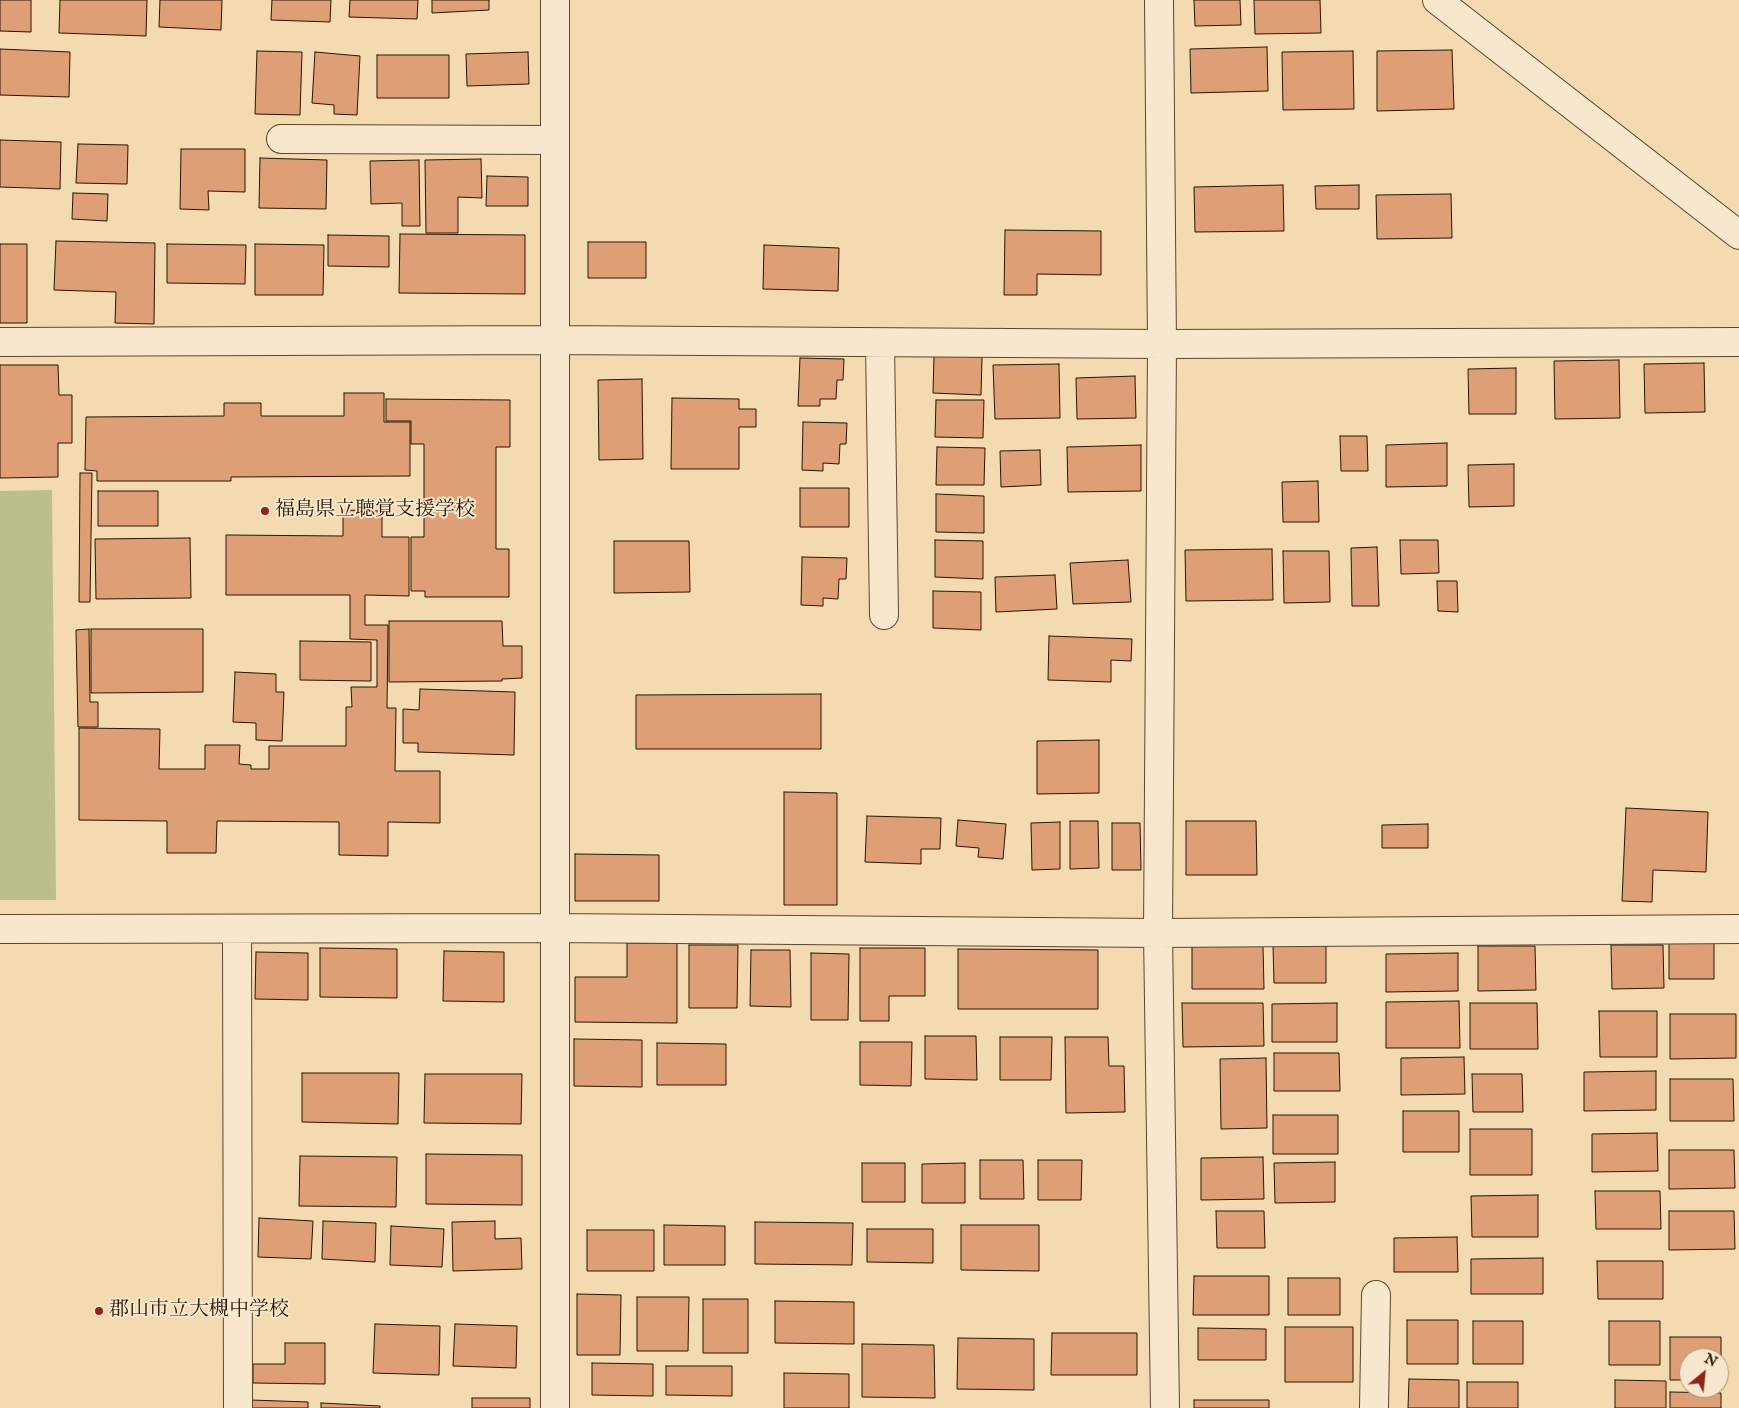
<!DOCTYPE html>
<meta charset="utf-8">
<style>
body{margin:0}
#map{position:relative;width:1739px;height:1408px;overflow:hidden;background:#f4dab0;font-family:"IM FELL English",serif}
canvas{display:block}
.north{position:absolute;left:1679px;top:1348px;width:50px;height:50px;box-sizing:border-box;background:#f8e7cc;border:1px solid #a5937b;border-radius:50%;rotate:28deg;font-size:14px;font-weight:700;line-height:20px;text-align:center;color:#281601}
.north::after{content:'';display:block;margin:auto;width:18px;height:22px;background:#8f2418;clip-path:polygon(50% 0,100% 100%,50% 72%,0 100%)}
</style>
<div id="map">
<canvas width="1739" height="1408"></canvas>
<div class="north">N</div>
</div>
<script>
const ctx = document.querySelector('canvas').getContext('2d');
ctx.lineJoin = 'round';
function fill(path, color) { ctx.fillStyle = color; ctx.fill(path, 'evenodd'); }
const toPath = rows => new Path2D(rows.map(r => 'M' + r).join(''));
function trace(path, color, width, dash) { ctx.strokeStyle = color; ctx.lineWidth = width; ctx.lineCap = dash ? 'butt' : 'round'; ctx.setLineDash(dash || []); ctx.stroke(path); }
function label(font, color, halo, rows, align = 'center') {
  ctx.font = font + ' "IM FELL English","Noto Serif JP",serif'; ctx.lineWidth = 4; ctx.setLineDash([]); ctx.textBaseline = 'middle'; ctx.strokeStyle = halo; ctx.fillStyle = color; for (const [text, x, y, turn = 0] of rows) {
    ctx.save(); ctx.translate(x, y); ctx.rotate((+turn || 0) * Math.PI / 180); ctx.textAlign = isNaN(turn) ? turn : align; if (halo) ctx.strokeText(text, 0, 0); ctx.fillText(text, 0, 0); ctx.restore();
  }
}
fill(toPath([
 [52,490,56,900,0,900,0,491]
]), '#bcbf8b');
const building = toPath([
 [0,0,31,0,31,32,0,31,0,0],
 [60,0,147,0,146,36,59,33,60,0],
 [160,0,222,0,221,30,159,27,160,0],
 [272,0,331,0,330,22,271,20,272,0],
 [350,0,418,0,417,19,349,17,350,0],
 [432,0,489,0,489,10,432,13,432,0],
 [1194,0,1240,0,1241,25,1195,26,1194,0],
 [1254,0,1320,0,1321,33,1255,34,1254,0],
 [1267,47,1268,91,1191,93,1190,49,1267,47],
 [0,49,70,52,69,97,0,95,0,49],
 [1452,50,1454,109,1377,111,1377,51,1452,50],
 [257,51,302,52,300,115,255,114,257,51],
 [1353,51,1354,109,1283,110,1282,52,1353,51],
 [315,52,360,56,357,115,334,114,334,105,312,103,315,52],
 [528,52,529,84,467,86,466,54,528,52],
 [377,55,449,55,449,98,377,98,377,55],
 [0,140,61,142,60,189,0,187,0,140],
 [78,144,128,145,127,184,76,183,78,144],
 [181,149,245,149,245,192,208,191,209,210,180,209,181,149],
 [260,158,327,160,326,209,259,208,260,158],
 [481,159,482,198,458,197,458,233,426,233,425,160,481,159],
 [419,160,420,226,402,226,402,203,371,204,370,161,419,160],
 [487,176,528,177,528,206,486,206,487,176],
 [1283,185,1284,231,1195,232,1194,187,1283,185],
 [1359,185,1359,209,1316,209,1315,186,1359,185],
 [73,193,108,194,107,221,72,219,73,193],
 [1451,194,1452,238,1377,239,1376,195,1451,194],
 [1005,230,1101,231,1101,275,1037,274,1037,295,1004,295,1005,230],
 [400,234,525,235,525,294,399,293,400,234],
 [328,235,389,236,389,267,328,266,328,235],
 [56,241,155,243,154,324,115,323,116,292,54,290,56,241],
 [588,242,646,242,646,278,588,278,588,242],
 [0,244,27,244,27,323,0,323,0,244],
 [167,244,246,245,245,284,167,283,167,244],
 [255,244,324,245,323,295,255,295,255,244],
 [764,245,839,248,838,291,763,289,764,245],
 [934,356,982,357,981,395,933,393,934,356],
 [800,358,844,359,843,380,837,380,836,399,820,399,820,406,798,406,800,358],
 [1619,360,1620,418,1555,419,1554,361,1619,360],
 [1704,363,1705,412,1645,413,1644,364,1704,363],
 [1059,364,1060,418,995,419,993,365,1059,364],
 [0,365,58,365,59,395,72,395,72,443,58,443,58,477,0,478,0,365],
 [1516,368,1516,414,1469,414,1468,369,1516,368],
 [1135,376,1136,418,1077,419,1076,378,1135,376],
 [642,379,643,459,599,460,598,380,642,379],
 [344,393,384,393,384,422,410,422,410,476,231,477,231,481,97,481,97,471,85,470,86,417,224,416,224,403,261,403,261,416,344,416,344,393],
 [672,398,739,399,739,409,756,409,756,427,739,427,739,469,671,469,672,398],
 [386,399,510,400,510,447,496,447,496,549,509,549,509,597,425,597,425,591,411,591,411,537,424,537,424,444,411,444,411,421,386,421,386,399],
 [936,400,984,400,983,438,935,437,936,400],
 [803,422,847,423,846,444,840,444,839,464,823,463,823,471,802,470,803,422],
 [1340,436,1367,436,1368,471,1341,471,1340,436],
 [1447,443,1447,486,1386,487,1386,445,1447,443],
 [1141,445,1141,491,1068,492,1067,447,1141,445],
 [937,447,985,448,984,485,936,485,937,447],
 [1040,450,1041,485,1001,487,1000,451,1040,450],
 [1514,464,1514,506,1469,507,1468,465,1514,464],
 [80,473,92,473,90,602,79,602,80,473],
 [1318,481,1319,522,1283,522,1282,482,1318,481],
 [800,488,849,488,849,527,800,527,800,488],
 [98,491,158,491,158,526,98,526,98,491],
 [936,494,984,496,984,533,936,532,936,494],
 [343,510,382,511,382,537,409,537,409,596,365,595,365,625,388,625,387,708,396,708,395,771,440,771,440,823,388,822,388,856,339,855,339,822,217,821,216,853,167,853,167,821,79,820,79,728,160,729,159,769,205,769,205,745,240,745,239,764,251,765,251,769,269,769,269,746,346,746,346,707,352,707,351,687,377,687,377,640,350,639,350,595,226,595,226,535,343,536,343,510],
 [190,538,191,598,96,599,95,539,190,538],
 [935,540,983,541,983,579,935,577,935,540],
 [1400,540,1438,540,1439,573,1401,574,1400,540],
 [614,541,689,541,690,592,614,593,614,541],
 [1377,547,1379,606,1352,606,1351,548,1377,547],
 [1272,549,1273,600,1186,601,1185,550,1272,549],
 [1283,551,1329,551,1330,602,1284,603,1283,551],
 [802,557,847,558,846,579,839,579,838,599,823,598,823,606,801,605,802,557],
 [1128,560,1131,602,1073,604,1070,563,1128,560],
 [1055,575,1057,609,996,612,995,577,1055,575],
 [1437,581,1457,581,1458,612,1438,611,1437,581],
 [933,591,981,592,981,630,933,628,933,591],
 [389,621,502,621,503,646,522,646,522,678,502,679,502,681,389,682,389,621],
 [89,629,90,702,98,702,98,727,78,727,76,630,89,629],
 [91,629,203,629,203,692,91,693,91,629],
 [1049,636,1132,639,1131,661,1111,660,1111,682,1048,680,1049,636],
 [300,641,371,642,371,681,300,680,300,641],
 [235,672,276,674,276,692,284,692,282,741,256,740,256,723,233,722,235,672],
 [420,689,515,692,514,755,418,752,418,743,403,743,403,709,419,710,420,689],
 [821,694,821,749,636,749,636,695,821,694],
 [1099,740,1099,793,1037,794,1037,741,1099,740],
 [784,792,837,793,837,905,784,905,784,792],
 [1626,808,1708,812,1706,872,1653,870,1652,902,1622,901,1626,808],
 [867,816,941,818,940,849,921,849,921,864,865,862,867,816],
 [958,820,1006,824,1003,859,978,857,979,848,956,846,958,820],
 [1070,821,1098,821,1099,868,1070,869,1070,821],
 [1186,821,1256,821,1257,875,1186,875,1186,821],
 [1060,822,1060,869,1032,870,1031,823,1060,822],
 [1112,823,1140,823,1141,870,1112,870,1112,823],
 [1428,824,1428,848,1382,848,1382,825,1428,824],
 [575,854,659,855,659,901,575,901,575,854],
 [1669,939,1714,939,1714,979,1669,979,1669,939],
 [627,943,677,943,677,1023,575,1022,575,977,627,977,627,943],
 [689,945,738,945,737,1008,689,1008,689,945],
 [1273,945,1326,945,1326,983,1274,983,1273,945],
 [1611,945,1663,945,1664,988,1612,989,1611,945],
 [1192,946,1263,946,1264,989,1192,989,1192,946],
 [1478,946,1535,946,1536,990,1478,991,1478,946],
 [320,948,397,949,397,998,320,997,320,948],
 [860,948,925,948,925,996,889,996,889,1021,860,1021,860,948],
 [958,949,1098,950,1098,1009,958,1009,958,949],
 [751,950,790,950,791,1007,750,1006,751,950],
 [444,951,504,952,504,1002,443,1001,444,951],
 [256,952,308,953,308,1000,255,999,256,952],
 [811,953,849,954,848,1020,811,1020,811,953],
 [1458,953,1458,991,1386,992,1386,954,1458,953],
 [1459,1001,1460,1048,1386,1048,1386,1002,1459,1001],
 [1182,1003,1263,1003,1264,1046,1183,1047,1182,1003],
 [1337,1003,1337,1042,1272,1042,1272,1004,1337,1003],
 [1470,1003,1537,1003,1538,1049,1470,1049,1470,1003],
 [1599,1011,1657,1011,1657,1057,1600,1057,1599,1011],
 [1670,1014,1736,1014,1736,1058,1670,1059,1670,1014],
 [925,1036,976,1036,977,1080,925,1079,925,1036],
 [1000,1037,1052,1037,1051,1080,1000,1080,1000,1037],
 [1065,1037,1108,1037,1109,1066,1124,1066,1125,1112,1066,1113,1065,1037],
 [574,1039,642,1040,642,1087,574,1086,574,1039],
 [860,1042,912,1042,911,1086,860,1085,860,1042],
 [657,1043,726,1044,726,1085,657,1085,657,1043],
 [1274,1053,1339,1053,1340,1091,1274,1091,1274,1053],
 [1464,1057,1465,1094,1401,1095,1401,1058,1464,1057],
 [1266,1058,1267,1128,1221,1129,1220,1059,1266,1058],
 [1656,1071,1656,1110,1584,1111,1584,1072,1656,1071],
 [302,1073,399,1073,398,1124,302,1122,302,1073],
 [425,1074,522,1074,521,1124,424,1123,425,1074],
 [1472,1074,1522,1074,1523,1112,1473,1112,1472,1074],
 [1670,1079,1733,1079,1734,1121,1670,1121,1670,1079],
 [1403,1111,1459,1111,1459,1152,1403,1152,1403,1111],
 [1273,1115,1338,1115,1338,1154,1273,1154,1273,1115],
 [1470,1129,1532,1129,1532,1175,1470,1175,1470,1129],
 [1657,1133,1658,1171,1592,1172,1592,1134,1657,1133],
 [1669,1150,1734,1150,1735,1188,1669,1189,1669,1150],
 [426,1154,522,1155,522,1205,426,1204,426,1154],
 [300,1156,397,1157,396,1207,299,1206,300,1156],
 [1263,1157,1264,1199,1201,1200,1201,1158,1263,1157],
 [980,1160,1023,1160,1024,1199,980,1199,980,1160],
 [1038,1160,1082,1160,1081,1200,1038,1200,1038,1160],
 [1335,1162,1335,1202,1275,1203,1274,1163,1335,1162],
 [862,1163,905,1163,905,1202,862,1202,862,1163],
 [965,1163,965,1203,922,1203,922,1164,965,1163],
 [1595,1191,1660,1191,1661,1229,1596,1229,1595,1191],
 [1538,1195,1538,1237,1472,1237,1471,1196,1538,1195],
 [1216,1211,1264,1211,1265,1248,1217,1248,1216,1211],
 [1669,1211,1734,1211,1735,1249,1669,1250,1669,1211],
 [259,1218,313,1221,311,1259,258,1257,259,1218],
 [323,1221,376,1223,375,1262,322,1259,323,1221],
 [495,1221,495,1239,521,1238,522,1269,453,1271,452,1222,495,1221],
 [755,1222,853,1223,852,1265,755,1264,755,1222],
 [664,1225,725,1226,725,1265,664,1265,664,1225],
 [961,1225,1039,1225,1039,1271,961,1270,961,1225],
 [391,1226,444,1229,442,1267,390,1265,391,1226],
 [867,1229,933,1229,933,1263,867,1262,867,1229],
 [587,1230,654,1230,654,1271,587,1271,587,1230],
 [1457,1237,1458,1272,1394,1272,1394,1238,1457,1237],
 [1543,1258,1543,1294,1471,1294,1471,1259,1543,1258],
 [1597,1261,1663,1261,1663,1299,1598,1299,1597,1261],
 [1194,1276,1269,1276,1269,1315,1193,1315,1194,1276],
 [1288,1278,1340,1278,1340,1315,1288,1315,1288,1278],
 [577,1294,621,1295,620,1355,577,1355,577,1294],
 [637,1297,689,1297,688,1351,637,1351,637,1297],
 [703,1299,748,1299,748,1353,703,1353,703,1299],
 [775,1301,854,1302,854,1344,775,1343,775,1301],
 [1407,1320,1458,1320,1458,1364,1407,1364,1407,1320],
 [1473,1321,1523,1321,1523,1364,1473,1364,1473,1321],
 [1609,1321,1660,1321,1660,1365,1609,1365,1609,1321],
 [375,1324,440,1326,439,1375,373,1373,375,1324],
 [455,1324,517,1326,516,1368,453,1366,455,1324],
 [1285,1327,1353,1327,1353,1382,1285,1382,1285,1327],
 [1198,1328,1266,1329,1266,1360,1198,1360,1198,1328],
 [1052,1333,1137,1333,1137,1375,1051,1375,1052,1333],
 [1670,1337,1721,1337,1721,1381,1719,1358,1689,1358,1689,1380,1670,1380,1670,1337],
 [958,1338,1034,1339,1034,1390,957,1389,958,1338],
 [285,1343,325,1343,325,1384,253,1383,253,1364,285,1364,285,1343],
 [862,1344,934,1345,935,1398,862,1397,862,1344],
 [592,1363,653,1364,653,1396,592,1395,592,1363],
 [666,1366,732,1366,732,1396,666,1395,666,1366],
 [784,1373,849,1374,849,1408,784,1408,784,1373],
 [1409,1379,1459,1380,1459,1408,1408,1408,1409,1379],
 [1615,1380,1666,1381,1666,1408,1615,1408,1615,1380],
 [1467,1382,1518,1382,1518,1408,1467,1408,1467,1382],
 [1670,1392,1721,1393,1721,1408,1670,1408,1670,1392],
 [472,1398,530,1398,530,1408,472,1408,472,1398],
 [251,1400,308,1402,308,1408,251,1408,251,1400],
 [1194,1400,1269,1400,1269,1408,1194,1408,1194,1400],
 [321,1403,380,1406,380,1408,321,1408,321,1403]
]);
fill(building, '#de9e76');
trace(building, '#281601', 1);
const minor = toPath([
 [555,0,555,1408],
 [1159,0,1162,344,1158,933,1165,1408],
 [1437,0,1739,235],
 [281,139,555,140],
 [0,342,554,340,1162,344,1739,342],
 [880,343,884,615],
 [0,929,555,928,1158,933,1739,929],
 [237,929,238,1408],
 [1374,1408,1376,1295]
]);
trace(minor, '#5b472d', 30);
trace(minor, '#f8e7cc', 28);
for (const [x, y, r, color] of [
 [265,511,5,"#8f2418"],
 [99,1311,5,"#8f2418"]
]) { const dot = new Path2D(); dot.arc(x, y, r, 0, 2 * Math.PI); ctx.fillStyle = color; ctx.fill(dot); trace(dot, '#f8e7cc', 2); }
label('20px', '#281601', '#f8e7cc', [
 ["福島県立聴覚支援学校",275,511],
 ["郡山市立大槻中学校",109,1311]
], 'left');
</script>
